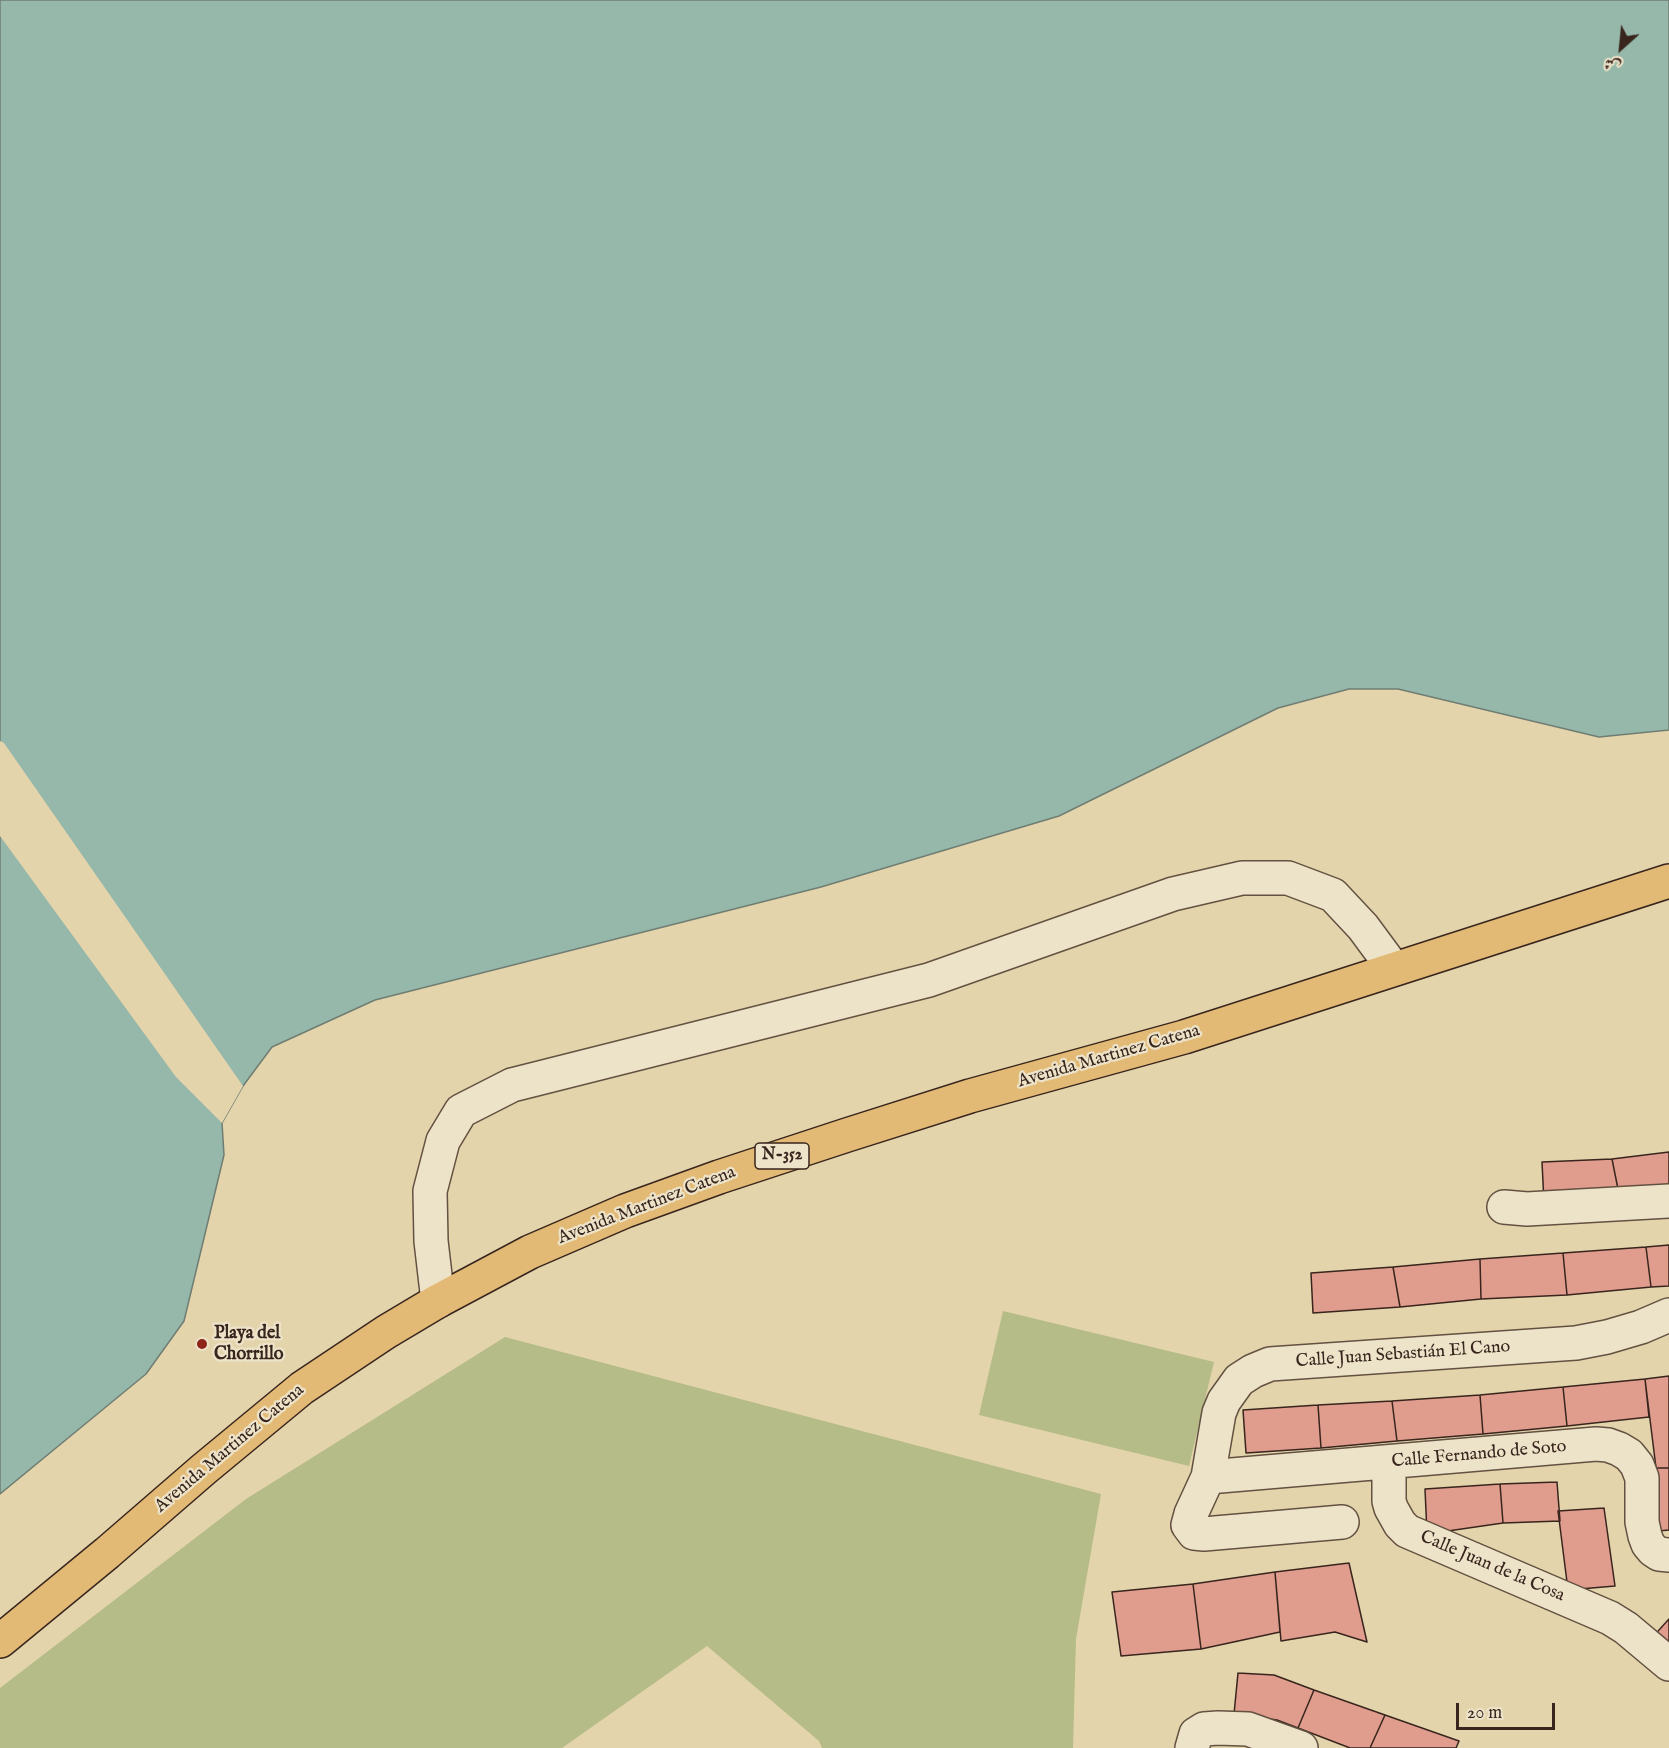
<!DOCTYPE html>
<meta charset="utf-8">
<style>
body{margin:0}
#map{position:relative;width:1669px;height:1748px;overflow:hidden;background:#e4d4ac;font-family:"IM FELL English",Amiri,serif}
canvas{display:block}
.north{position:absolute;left:1591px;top:18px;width:60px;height:60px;-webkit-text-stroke:4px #ede3c9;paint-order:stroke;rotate:207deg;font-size:16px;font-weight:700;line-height:24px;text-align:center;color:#38251d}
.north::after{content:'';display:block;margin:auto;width:21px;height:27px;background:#38251d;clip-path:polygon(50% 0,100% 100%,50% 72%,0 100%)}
.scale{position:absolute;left:1456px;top:1703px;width:99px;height:27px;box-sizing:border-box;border:3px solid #38251d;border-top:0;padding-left:8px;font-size:18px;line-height:21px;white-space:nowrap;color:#38251d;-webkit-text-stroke:4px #ede3c9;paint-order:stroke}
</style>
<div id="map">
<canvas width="1669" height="1748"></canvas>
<div class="north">ش</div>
<div class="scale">20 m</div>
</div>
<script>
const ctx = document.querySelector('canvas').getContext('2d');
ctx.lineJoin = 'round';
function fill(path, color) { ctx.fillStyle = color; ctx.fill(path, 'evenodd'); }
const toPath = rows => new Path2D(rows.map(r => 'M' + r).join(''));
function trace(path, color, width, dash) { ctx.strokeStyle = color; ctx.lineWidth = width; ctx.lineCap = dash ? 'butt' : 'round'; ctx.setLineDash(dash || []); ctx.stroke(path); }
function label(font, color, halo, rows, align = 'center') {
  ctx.font = font + ' "IM FELL English",serif'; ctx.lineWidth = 4.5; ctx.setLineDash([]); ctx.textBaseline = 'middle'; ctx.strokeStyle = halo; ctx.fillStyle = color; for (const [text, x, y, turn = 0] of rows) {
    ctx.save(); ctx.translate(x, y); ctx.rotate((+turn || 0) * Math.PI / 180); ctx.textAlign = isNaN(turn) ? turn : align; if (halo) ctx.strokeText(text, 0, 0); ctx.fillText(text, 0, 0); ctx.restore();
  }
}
fill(toPath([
 [1003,1311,1214,1362,1189,1466,979,1415],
 [505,1337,1101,1494,1076,1639,1073,1748,822,1748,819,1741,707,1646,562,1748,0,1748,0,1688,246,1499]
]), '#b5bc88');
const water = toPath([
 [0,0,1669,0,1669,730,1599,737,1398,689,1349,689,1278,708,1059,816,821,887,375,1000,272,1047,243,1086,222,1123,224,1155,184,1321,146,1374,0,1494,0,0]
]);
fill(water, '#95b8aa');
trace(water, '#707d72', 1.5);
fill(toPath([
 [0,741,4,743,243,1086,222,1123,176,1077,0,836]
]), '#e4d4ac');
const building = toPath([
 [1669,1152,1669,1192,1620,1199,1612,1159,1669,1152],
 [1612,1159,1620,1199,1544,1203,1542,1162,1612,1159],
 [1669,1245,1669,1286,1651,1287,1646,1247,1669,1245],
 [1646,1247,1651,1287,1567,1295,1563,1253,1646,1247],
 [1563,1253,1567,1295,1481,1299,1480,1259,1563,1253],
 [1480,1259,1481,1299,1400,1307,1393,1267,1480,1259],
 [1393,1267,1400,1307,1313,1313,1311,1273,1393,1267],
 [1669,1376,1669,1468,1656,1468,1645,1379,1669,1376],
 [1645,1379,1649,1417,1567,1426,1563,1387,1645,1379],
 [1563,1387,1567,1426,1483,1434,1480,1395,1563,1387],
 [1480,1395,1483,1434,1397,1441,1392,1401,1480,1395],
 [1392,1401,1397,1441,1321,1448,1318,1405,1392,1401],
 [1318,1405,1321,1448,1246,1453,1243,1410,1318,1405],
 [1656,1468,1669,1468,1669,1530,1658,1531,1656,1468],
 [1557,1482,1560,1521,1503,1523,1500,1484,1557,1482],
 [1500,1484,1503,1523,1427,1534,1425,1489,1500,1484],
 [1604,1508,1615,1586,1568,1590,1558,1511,1604,1508],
 [1349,1563,1367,1642,1335,1632,1281,1641,1275,1572,1349,1563],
 [1275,1572,1280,1632,1201,1649,1193,1584,1275,1572],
 [1193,1584,1201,1649,1121,1656,1112,1592,1193,1584],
 [1669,1619,1669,1658,1650,1640,1669,1619],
 [1238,1673,1274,1675,1314,1690,1298,1728,1277,1720,1234,1714,1238,1673],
 [1314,1690,1385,1715,1370,1748,1350,1748,1298,1728,1314,1690],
 [1385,1715,1459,1741,1456,1748,1370,1748,1385,1715]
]);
fill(building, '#e09c8d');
trace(building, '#38251d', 1.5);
const minor = toPath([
 [1504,1207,1527,1209,1669,1201],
 [438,1301,431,1241,430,1191,443,1141,461,1111,512,1085,929,980,1173,894,1242,878,1288,878,1333,895,1363,927,1394,969],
 [1389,1462,1389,1501,1391,1508,1400,1524,1407,1531,1610,1618,1626,1628,1669,1664],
 [1208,1477,1596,1444,1608,1445,1619,1449,1629,1455,1637,1465,1642,1478,1642,1522,1645,1536,1648,1544,1653,1550,1659,1554,1669,1555],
 [1342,1522,1204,1534,1194,1533,1188,1525,1191,1514,1208,1477,1219,1413,1224,1401,1239,1380,1253,1371,1270,1364,1576,1343,1607,1337,1641,1327,1669,1315],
 [1192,1748,1196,1734,1204,1729,1218,1728,1248,1729,1301,1748]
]);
const highway = toPath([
 [0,1641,107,1553,204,1469,302,1388,386,1332,438,1301,530,1252,625,1211,719,1177,847,1135,970,1096,1184,1037,1669,881]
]);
trace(minor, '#635141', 36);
trace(highway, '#38251d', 36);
trace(minor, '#ede3c9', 33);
trace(highway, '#e2ba76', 33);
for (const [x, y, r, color] of [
 [202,1344,6,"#8f2418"]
]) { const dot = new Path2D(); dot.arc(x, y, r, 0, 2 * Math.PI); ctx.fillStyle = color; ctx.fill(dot); trace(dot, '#ede3c9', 2); }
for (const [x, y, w] of [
 [782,1156,54]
]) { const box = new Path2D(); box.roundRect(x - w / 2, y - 13, w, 26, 4.5); ctx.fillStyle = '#ede3c9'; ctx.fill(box); trace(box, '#38251d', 1.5); }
label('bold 16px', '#38251d', null, [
 ["N-352",782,1156]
]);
label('18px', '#38251d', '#ede3c9', [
 ["Avenida Martinez Catena",1109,1057,-16],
 ["Avenida Martinez Catena",647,1206,-21],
 ["Calle Juan Sebastián El Cano",1403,1355,-4],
 ["Avenida Martinez Catena",230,1449,-40],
 ["Calle Fernando de Soto",1479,1455,-5],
 ["Calle Juan de la Cosa",1492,1567,23]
]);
label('bold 18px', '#38251d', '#ede3c9', [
 ["Playa del",214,1334],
 ["Chorrillo",214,1355]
], 'left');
</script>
